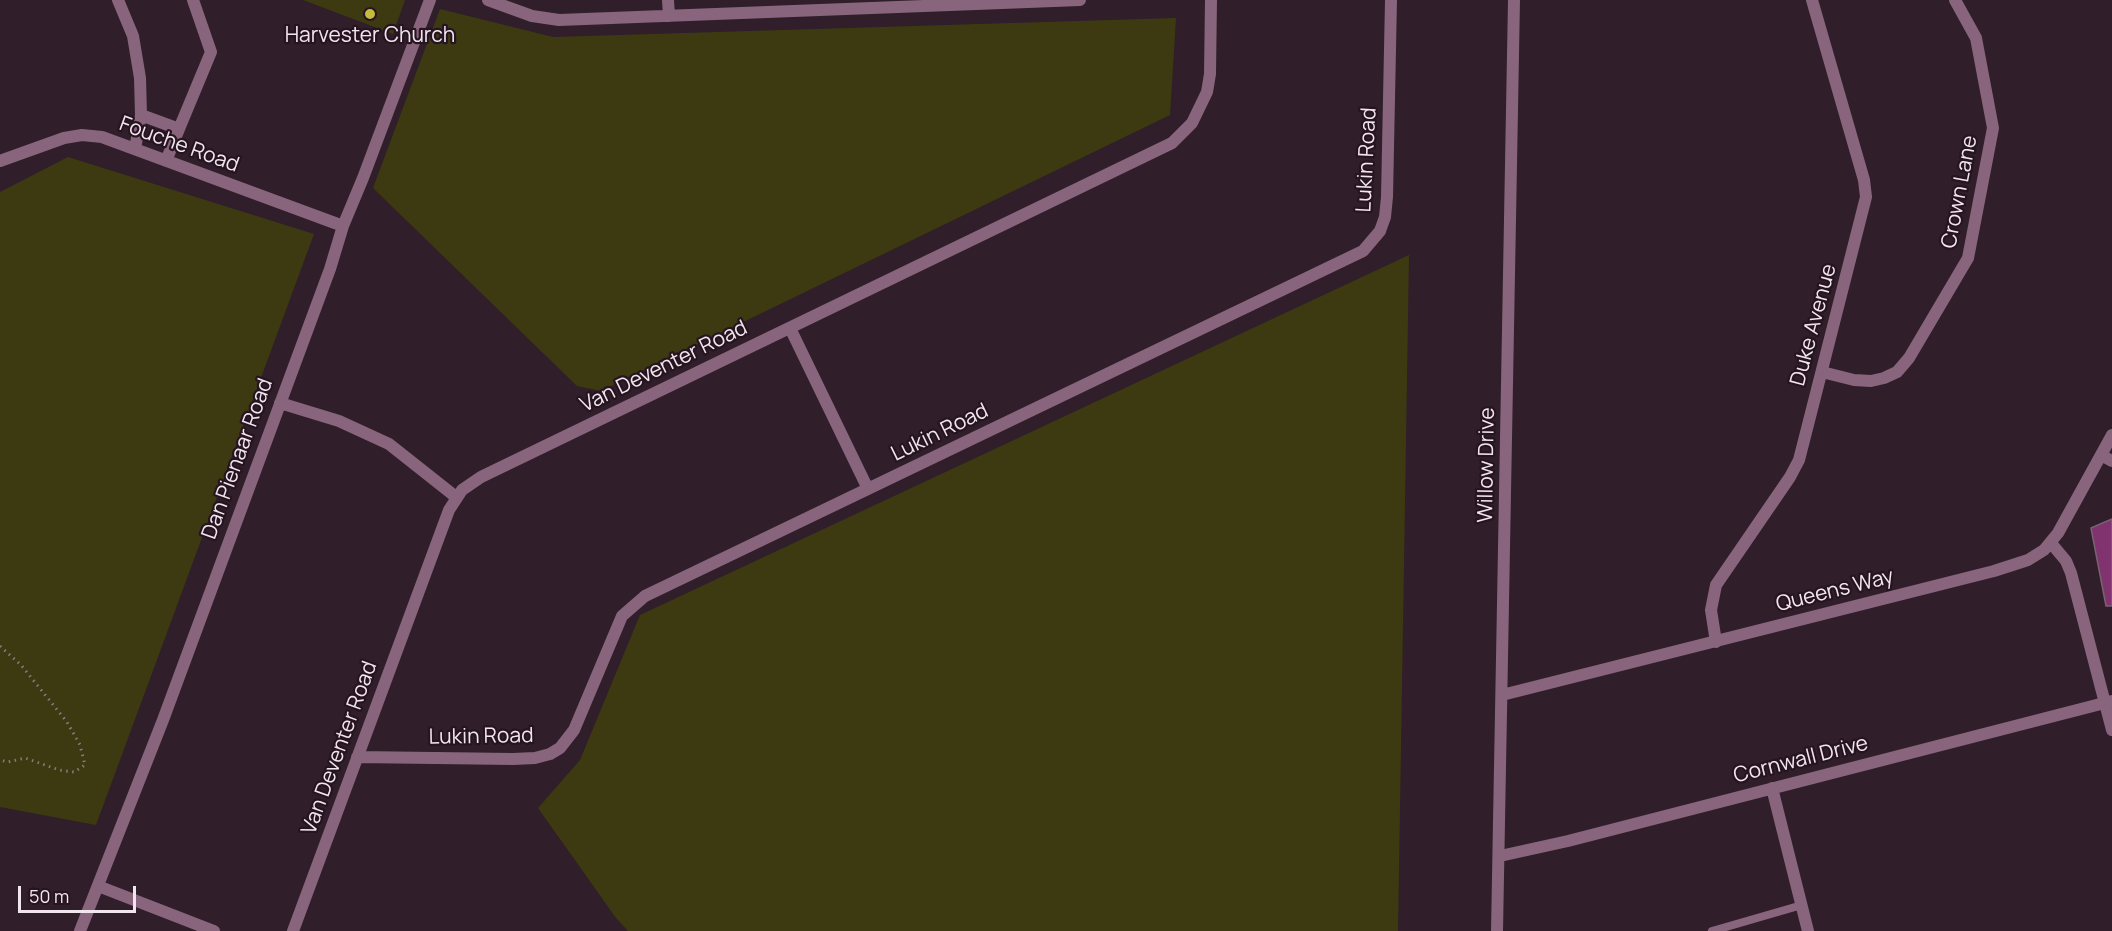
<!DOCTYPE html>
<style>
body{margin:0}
#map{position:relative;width:2112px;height:931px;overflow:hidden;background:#301e2a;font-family:Manrope,sans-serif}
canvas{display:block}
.scale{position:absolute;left:18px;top:886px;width:118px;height:27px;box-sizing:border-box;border:3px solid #f2e6ee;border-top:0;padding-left:8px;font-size:18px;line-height:21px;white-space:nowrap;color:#f2e6ee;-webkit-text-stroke:4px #261521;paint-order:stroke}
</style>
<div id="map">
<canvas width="2112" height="931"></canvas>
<div class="scale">50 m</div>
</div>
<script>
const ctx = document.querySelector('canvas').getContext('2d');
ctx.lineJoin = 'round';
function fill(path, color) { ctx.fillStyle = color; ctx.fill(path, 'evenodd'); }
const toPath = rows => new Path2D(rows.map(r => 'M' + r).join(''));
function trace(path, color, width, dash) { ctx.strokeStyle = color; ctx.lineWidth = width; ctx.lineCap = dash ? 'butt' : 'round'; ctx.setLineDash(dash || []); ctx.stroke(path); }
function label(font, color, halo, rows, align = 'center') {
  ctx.font = font + ' Manrope,sans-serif'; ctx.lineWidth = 4.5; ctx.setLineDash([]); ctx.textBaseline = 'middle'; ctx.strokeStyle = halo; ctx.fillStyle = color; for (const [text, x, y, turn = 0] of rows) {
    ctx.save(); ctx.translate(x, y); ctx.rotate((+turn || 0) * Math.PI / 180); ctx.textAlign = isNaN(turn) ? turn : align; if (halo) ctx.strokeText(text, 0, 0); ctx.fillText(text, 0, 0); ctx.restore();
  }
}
fill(toPath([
 [303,0,405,0,393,34],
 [440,9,553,37,1176,18,1170,115,601,391,577,386,373,188],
 [68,157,314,234,96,825,0,807,0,192],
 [1409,255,1398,931,628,931,616,918,538,808,580,760,640,615]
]), '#3d3a11');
const building = toPath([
 [2112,519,2112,606,2106,606,2091,528,2112,519]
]);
fill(building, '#80336e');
trace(building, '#786371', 1.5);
trace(toPath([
 [0,646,21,665,67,722,80,745,85,765,74,772,59,770,25,758,8,762,0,760]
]), '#887983', 3, [1.5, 4.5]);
trace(toPath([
 [1712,931,1802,905]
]), '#88657d', 8);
trace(toPath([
 [118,0,133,36,140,78,141,115,135,149],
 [488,0,532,16,559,20,1080,0],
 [668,0,669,16],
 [141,115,179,129,211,52,193,0],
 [0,161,64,138,82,135,102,137,343,226],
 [166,161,179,129],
 [790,328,868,489],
 [1822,372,1854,380,1871,381,1884,378,1897,372,1909,358,1968,258,1993,128,1976,38,1955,0],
 [280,403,339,421,389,444,456,497],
 [2101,455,2112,461],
 [2051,543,2066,561,2071,573,2112,730],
 [1716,642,1711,610,1716,585,1790,477,1799,460,1866,197,1864,180,1812,0],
 [1502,695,1994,571,2028,560,2044,550,2058,533,2112,435],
 [357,757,513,759,535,758,550,754,560,748,574,730,622,616,645,596,1363,251,1380,231,1385,217,1387,197,1391,0],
 [1772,788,1808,931],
 [1500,856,1568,841,2112,701],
 [98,886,214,931],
 [80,931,163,720,330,269,343,226,363,178,430,0],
 [293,931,449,510,462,490,481,477,1172,143,1192,123,1207,92,1210,74,1211,0],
 [1497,931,1514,0]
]), '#88657d', 12);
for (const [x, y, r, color] of [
 [370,14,6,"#c4bc3d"]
]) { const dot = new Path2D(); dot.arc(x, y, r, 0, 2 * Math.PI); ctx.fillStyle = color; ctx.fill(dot); trace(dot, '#261521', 2); }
label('21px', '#f2e6ee', '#261521', [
 ["Harvester Church",370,36]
]);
label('21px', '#f2e6ee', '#261521', [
 ["Fouche Road",179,145,20],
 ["Lukin Road",1367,160,-87],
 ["Crown Lane",1960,192,-79],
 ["Duke Avenue",1814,325,-75],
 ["Van Deventer Road",664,367,-26],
 ["Lukin Road",940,433,-26],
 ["Dan Pienaar Road",238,459,-70],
 ["Willow Drive",1487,465,-89],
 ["Queens Way",1835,591,-14],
 ["Lukin Road",481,737,-1],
 ["Van Deventer Road",340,748,-70],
 ["Cornwall Drive",1801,760,-14]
]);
</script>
